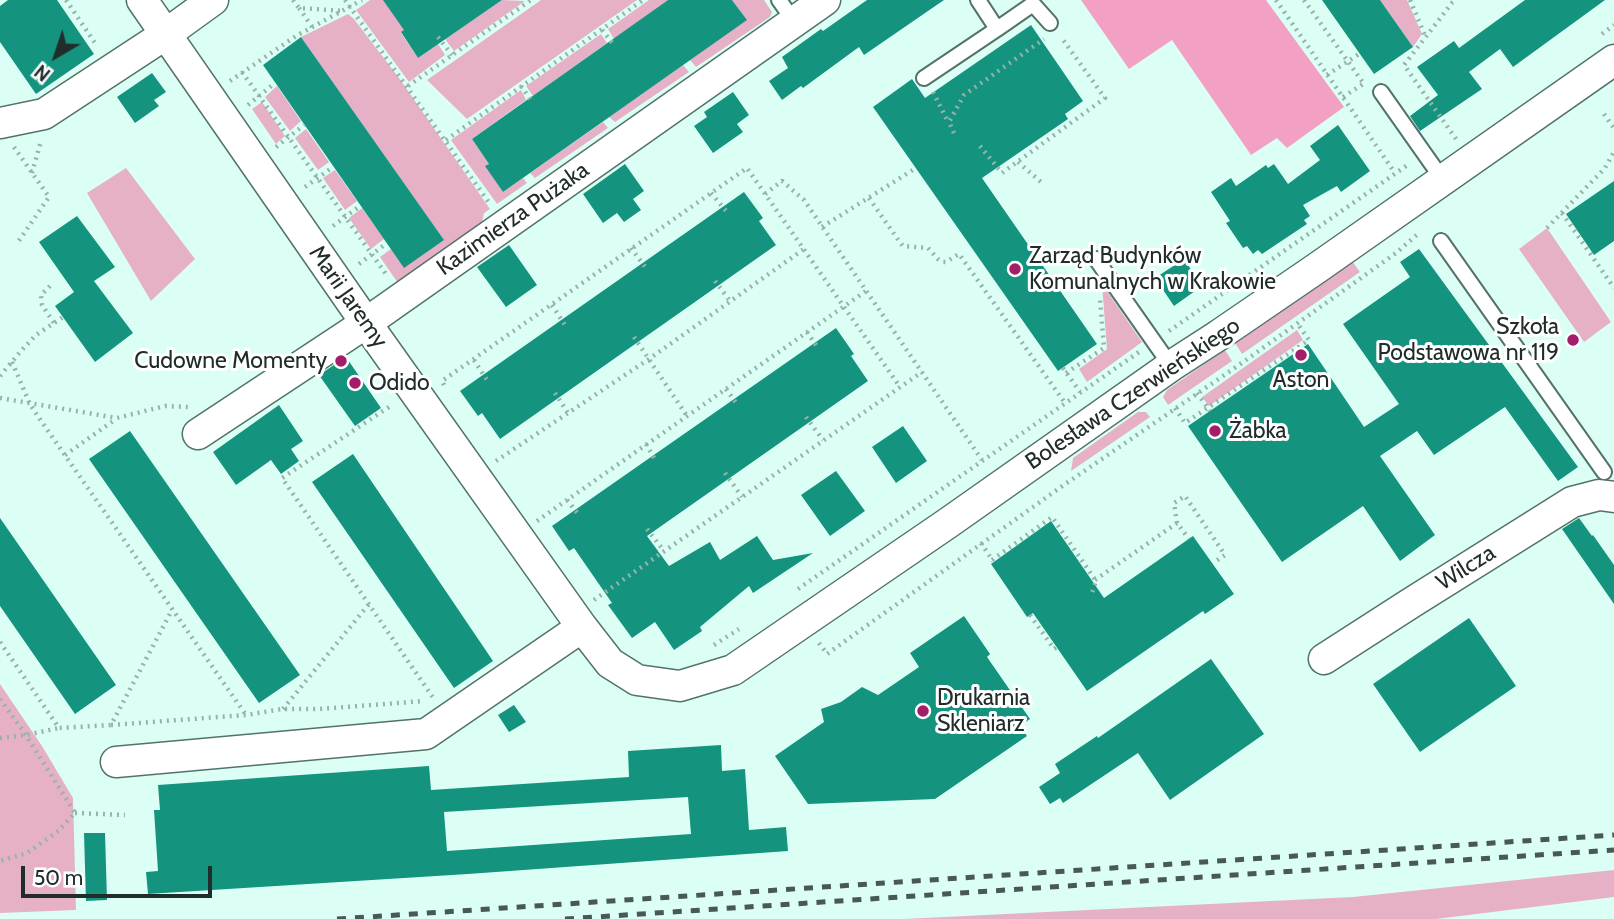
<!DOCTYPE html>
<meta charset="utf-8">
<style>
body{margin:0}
#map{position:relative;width:1614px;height:919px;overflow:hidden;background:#dcfff5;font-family:Cabin,sans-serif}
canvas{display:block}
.north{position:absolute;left:21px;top:21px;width:70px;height:70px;-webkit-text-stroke:5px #fff;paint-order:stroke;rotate:219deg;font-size:19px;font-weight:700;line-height:28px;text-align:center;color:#202d2a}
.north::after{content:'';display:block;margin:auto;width:24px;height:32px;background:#202d2a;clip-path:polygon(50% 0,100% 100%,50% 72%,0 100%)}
.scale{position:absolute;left:21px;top:866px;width:191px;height:32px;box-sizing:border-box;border:4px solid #202d2a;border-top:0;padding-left:9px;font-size:21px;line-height:24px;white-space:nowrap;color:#202d2a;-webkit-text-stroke:5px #fff;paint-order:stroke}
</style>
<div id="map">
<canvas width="1614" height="919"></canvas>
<div class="north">N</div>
<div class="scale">50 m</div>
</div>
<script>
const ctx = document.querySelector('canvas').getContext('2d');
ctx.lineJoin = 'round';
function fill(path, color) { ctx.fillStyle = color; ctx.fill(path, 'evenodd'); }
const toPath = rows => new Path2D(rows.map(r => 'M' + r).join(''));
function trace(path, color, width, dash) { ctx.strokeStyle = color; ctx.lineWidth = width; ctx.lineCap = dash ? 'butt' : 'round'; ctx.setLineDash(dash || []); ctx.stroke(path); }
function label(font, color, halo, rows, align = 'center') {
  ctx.font = font + ' Cabin,sans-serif'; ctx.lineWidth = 6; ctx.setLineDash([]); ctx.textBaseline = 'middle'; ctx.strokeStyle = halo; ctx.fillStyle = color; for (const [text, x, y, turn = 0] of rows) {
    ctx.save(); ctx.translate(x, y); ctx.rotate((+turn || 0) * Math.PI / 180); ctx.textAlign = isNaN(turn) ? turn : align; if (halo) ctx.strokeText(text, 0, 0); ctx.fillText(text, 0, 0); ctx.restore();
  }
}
fill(toPath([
 [370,0,394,0,404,30,401,33,418,58,438,44,445,55,409,82,356,10],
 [502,0,525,1,454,51,445,39],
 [541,0,637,0,467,119,427,80],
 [649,0,668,0,614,39,608,29],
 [732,0,764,0,772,12,770,17,696,67,690,60,746,19],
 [1380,0,1407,0,1422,34,1413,47],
 [348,14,354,19,399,78,490,209,484,213,482,222,398,283,380,257,391,249,404,267,443,239,301,37],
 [601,34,607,43,533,96,526,86],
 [683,65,689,72,615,122,609,117],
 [277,86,301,121,290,131,265,97],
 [521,90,526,100,472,139,489,164,486,166,503,192,523,178,527,183,497,204,451,140],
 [262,102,285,136,276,144,252,109],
 [603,122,608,128,535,178,530,173],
 [306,129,329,162,318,170,295,138],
 [126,168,195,259,151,301,87,193],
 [335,170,357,201,345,210,323,178],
 [362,208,384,239,371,249,349,218],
 [1547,228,1611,322,1584,342,1519,249],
 [1352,261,1360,272,1242,354,1235,343],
 [1102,284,1142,342,1087,382,1079,369,1107,349],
 [1297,330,1303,340,1209,406,1202,397],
 [1225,350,1232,361,1168,405,1163,397,1167,390],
 [1138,412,1146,412,1150,417,1071,471,1073,458],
 [0,684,42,746,73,798,76,910,0,913],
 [1614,870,1614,897,1436,919,904,919,1353,897]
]), '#e6b1c7');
fill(toPath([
 [1081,0,1266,0,1344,107,1287,148,1277,138,1251,155,1172,40,1129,69]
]), '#f2a0c4');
fill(toPath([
 [8,0,57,0,94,54,36,94,0,42,0,6],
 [383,0,502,0,418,58,401,32,404,30],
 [668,0,732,0,747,20,503,192,485,166,489,164,472,139],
 [867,0,944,0,864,55,859,47,803,88,801,86,782,100,769,81,788,68,782,57,821,29,823,31],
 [1322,0,1380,0,1413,47,1374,74],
 [1525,0,1605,0,1513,67,1500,49,1469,72,1482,89,1420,131,1410,116,1438,95,1417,67,1454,41,1459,48],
 [1031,25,1083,101,1065,114,1068,119,982,178,1097,344,1058,371,873,107,912,79,925,98],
 [301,37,444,240,404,268,263,65],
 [152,73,166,92,154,100,159,106,135,123,117,97],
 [733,92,749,115,737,124,743,132,713,153,694,126,707,117,704,112],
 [1338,125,1370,171,1341,192,1337,186,1303,205,1310,216,1304,220,1307,224,1262,254,1258,250,1253,254,1247,246,1243,248,1226,223,1230,221,1211,192,1231,178,1236,186,1266,165,1268,168,1274,164,1288,184,1320,160,1310,146],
 [625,164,644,191,633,199,641,210,624,222,617,213,603,223,583,194],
 [1614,181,1614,241,1594,255,1566,214],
 [744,192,763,218,759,221,776,245,500,439,482,413,478,416,460,391],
 [77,216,115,267,94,281,133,333,95,362,55,306,74,292,39,242],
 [509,245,537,285,506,307,477,267],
 [1419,249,1578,467,1558,481,1505,407,1434,455,1417,431,1380,456,1435,535,1400,561,1363,506,1282,562,1188,426,1308,344,1364,427,1399,404,1343,324,1410,277,1400,262],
 [1184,259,1202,286,1174,306,1155,278],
 [836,328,854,354,851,356,868,381,647,536,669,566,710,542,720,560,757,536,773,560,813,553,753,593,749,586,700,627,702,631,674,650,655,622,632,638,608,605,612,603,574,548,569,551,552,526],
 [346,357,381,408,355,426,319,375],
 [279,405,303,441,291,449,299,461,281,474,271,460,236,485,213,452],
 [903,426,927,461,896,483,872,447],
 [130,431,300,675,259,703,89,459],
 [353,454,493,661,454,688,312,482],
 [836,471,865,511,830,536,801,495],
 [0,518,116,685,75,714,0,606],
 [1579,518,1592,536,1593,535,1614,565,1614,604,1562,529],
 [1051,521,1104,598,1193,536,1234,594,1205,614,1203,611,1087,691,1033,613,1027,617,991,564],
 [964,616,990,654,987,657,1030,719,1020,726,1027,736,935,799,808,804,775,756,824,722,821,709,841,702,862,687,878,695,919,667,910,653],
 [1469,618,1516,686,1420,752,1373,684],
 [1211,659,1264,734,1170,800,1138,753,1063,803,1060,798,1050,804,1039,787,1060,773,1055,764,1097,736,1098,738],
 [514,705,526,722,509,732,498,715],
 [721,745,722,771,745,769,749,830,786,827,788,851,468,874,148,894,146,872,158,871,154,810,160,810,158,785,429,766,431,790,629,777,628,751],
 [688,797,691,834,447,851,444,812],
 [84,833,105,833,107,900,86,901]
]), '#14947f');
const service = toPath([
 [779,0,794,21],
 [997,29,1033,4,1050,23],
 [924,78,997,29,978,0],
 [1381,92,1443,180],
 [1441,241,1604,472],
 [1096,259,1171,366]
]);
const minor = toPath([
 [142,0,366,323,582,627,610,663,637,680,680,686,733,670,948,523,1171,366,1219,335,1317,268,1614,60],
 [0,123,44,114,166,34,213,0],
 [198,434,366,323,825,0],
 [1324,659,1411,603,1572,502,1599,495,1614,497],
 [116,762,426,734,582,627]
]);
trace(service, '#53726a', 18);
trace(minor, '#53726a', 33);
trace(toPath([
 [66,0,97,46],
 [293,0,299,8,344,11],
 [345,0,490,204],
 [1276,0,1395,173],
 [1304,0,1364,84],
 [1410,0,1426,38],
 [299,8,313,28],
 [602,30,614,45],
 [1602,34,1614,25],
 [438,37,452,55],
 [242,72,388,277],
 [1327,75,1359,54],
 [230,81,296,36,362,0],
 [408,86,531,0],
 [521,86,533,103],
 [933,92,948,122],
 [1343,97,1363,84],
 [248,105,275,83],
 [1604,114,1614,128],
 [954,133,949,122,964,95,1044,39],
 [1456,139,1404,65,1452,3,1457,0],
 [446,140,643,0],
 [980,146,1002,173,1105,98,1061,37],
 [14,147,49,197,18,242],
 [276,147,304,125],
 [1018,162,1041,182],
 [32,173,41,141],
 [305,187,333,167],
 [711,193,727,212],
 [765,194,782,181,804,200,982,460],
 [869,198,899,241,903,246,928,248,938,259,943,262,946,262,959,254,1065,403],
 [1562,213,1614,288],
 [333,226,360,206],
 [822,227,916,168],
 [1547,228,1605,168,1614,152],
 [631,248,646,268],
 [359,264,387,243],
 [715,281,730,301],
 [50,286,41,295,42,305,54,323],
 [552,305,565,325],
 [1169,331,1409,164],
 [807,332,818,348],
 [634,337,687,416],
 [474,360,487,380],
 [12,362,30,404,37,415,246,715],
 [1063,368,1080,392],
 [1066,373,1104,348,1100,299],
 [0,376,21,351,36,335,63,317],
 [444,385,442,381,747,168,900,387],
 [726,389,737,404],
 [555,393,568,413],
 [1197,393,1210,411],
 [0,398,117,418,165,406,188,407],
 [389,407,282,478,434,699],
 [1175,408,1185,423,1309,340,1297,323],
 [806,417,823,440],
 [646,444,656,461],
 [65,455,116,419],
 [496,461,649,359,804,249],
 [725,473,742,497],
 [567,500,579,515],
 [537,521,866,291],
 [1177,523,1174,503,1185,496,1225,555,1213,563],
 [647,529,664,551],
 [981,543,993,561],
 [992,560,1052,517,1096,581,1091,596],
 [1095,580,1177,523,1189,539],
 [798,589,1139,352],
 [594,600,922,372],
 [1030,615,1054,649,1057,647],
 [0,642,59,728,111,725,172,610],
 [819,643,827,654,1061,487,1239,365,1396,253,1419,233],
 [714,645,739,629],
 [0,699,26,735,75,813,57,832,27,853,0,861],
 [283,709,369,604],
 [111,725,246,715,282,709,320,709,424,701],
 [0,738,26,735,59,728],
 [75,813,125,815]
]), '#97b2ab', 4.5, [2, 5]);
trace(service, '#fff', 14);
trace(minor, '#fff', 30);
trace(toPath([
 [337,919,1614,835],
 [565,919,1614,850]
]), '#485955', 5, [9, 9]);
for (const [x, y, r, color] of [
 [1015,269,7,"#a31d6a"],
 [1573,340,7,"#a31d6a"],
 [1301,355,7,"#a31d6a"],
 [341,361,7,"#a31d6a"],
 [355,383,7,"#a31d6a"],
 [1215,431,7,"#a31d6a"],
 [923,711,7,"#a31d6a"]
]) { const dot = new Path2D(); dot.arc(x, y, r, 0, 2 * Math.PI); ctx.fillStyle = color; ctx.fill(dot); trace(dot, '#fff', 2.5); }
label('23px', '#202d2a', '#fff', [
 ["Kazimierza Pużaka",513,219,-35],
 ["Marii Jaremy",348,297,55],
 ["Bolesława Czerwieńskiego",1133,394,-34],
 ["Wilcza",1466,568,-32]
]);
label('23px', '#202d2a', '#fff', [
 ["Zarząd Budynków",1029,256],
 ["Komunalnych w Krakowie",1029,282],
 ["Szkoła",1559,327,"right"],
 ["Podstawowa nr 119",1559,353,"right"],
 ["Cudowne Momenty",327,361,"right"],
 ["Aston",1301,380,"center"],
 ["Odido",369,383],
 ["Żabka",1229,431],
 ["Drukarnia",937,698],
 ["Skleniarz",937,724]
], 'left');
</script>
